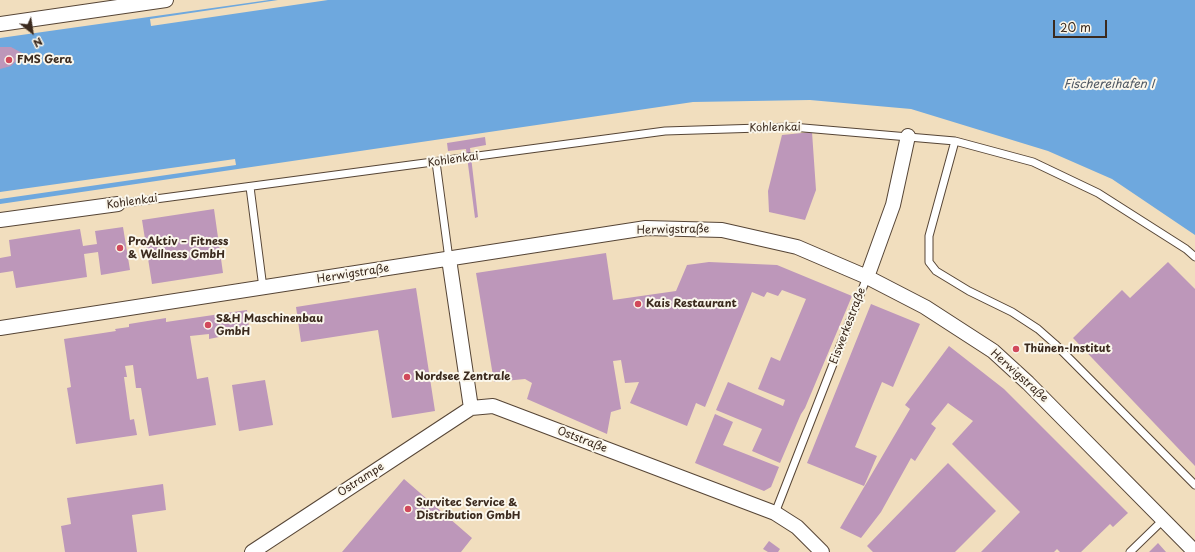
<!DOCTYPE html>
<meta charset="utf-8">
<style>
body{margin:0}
#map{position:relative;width:1195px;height:552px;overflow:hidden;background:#f1debe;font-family:"Playpen Sans",sans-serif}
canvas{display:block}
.north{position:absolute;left:12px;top:12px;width:40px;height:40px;-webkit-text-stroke:3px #fbf7ec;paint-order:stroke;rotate:150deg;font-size:11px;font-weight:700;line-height:16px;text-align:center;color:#3b2a1e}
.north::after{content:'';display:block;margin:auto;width:14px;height:18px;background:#3b2a1e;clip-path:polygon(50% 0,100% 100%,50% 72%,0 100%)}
.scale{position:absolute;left:1053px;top:20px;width:54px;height:18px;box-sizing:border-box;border:2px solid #3b2a1e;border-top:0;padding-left:5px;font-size:12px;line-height:14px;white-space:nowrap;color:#3b2a1e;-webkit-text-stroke:3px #fbf7ec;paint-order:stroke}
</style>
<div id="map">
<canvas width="1195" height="552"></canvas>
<div class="north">N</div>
<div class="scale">20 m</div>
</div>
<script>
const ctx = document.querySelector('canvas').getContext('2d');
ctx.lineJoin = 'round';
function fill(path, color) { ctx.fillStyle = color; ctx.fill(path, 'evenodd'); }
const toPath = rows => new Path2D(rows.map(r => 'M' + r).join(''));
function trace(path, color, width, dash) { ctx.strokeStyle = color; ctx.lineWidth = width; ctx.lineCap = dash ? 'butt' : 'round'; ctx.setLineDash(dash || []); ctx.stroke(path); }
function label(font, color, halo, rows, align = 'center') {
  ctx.font = font + ' "Playpen Sans",sans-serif'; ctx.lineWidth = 4; ctx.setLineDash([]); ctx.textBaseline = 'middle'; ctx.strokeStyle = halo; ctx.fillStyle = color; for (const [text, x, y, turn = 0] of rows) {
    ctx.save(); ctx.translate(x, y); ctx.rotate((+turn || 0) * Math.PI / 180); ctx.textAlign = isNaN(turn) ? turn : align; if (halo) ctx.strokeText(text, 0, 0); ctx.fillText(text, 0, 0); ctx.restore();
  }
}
fill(toPath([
 [269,0,1195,0,1195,235,1112,179,1048,151,911,109,810,100,693,102,0,204,0,38]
]), '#6ea8de');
fill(toPath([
 [278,0,328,0,151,26,150,19],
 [235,159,236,165,0,199,0,192]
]), '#f1debe');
fill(toPath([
 [0,47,11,47,24,54,11,66,0,69],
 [812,132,816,190,805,220,769,212,768,191,782,135],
 [485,137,486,145,470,148,478,217,475,218,466,149,448,151,447,143],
 [214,209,223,273,152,284,142,220],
 [123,227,130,270,101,275,98,252,84,254,87,277,16,288,13,271,0,273,0,258,11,256,9,240,80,229,83,246,97,244,95,231],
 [606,253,613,300,676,291,687,265,709,262,777,265,852,296,805,408,801,414,780,463,752,451,762,429,716,410,728,382,783,406,785,400,758,389,771,357,780,361,806,299,782,290,778,296,767,292,764,297,752,292,705,407,696,403,687,426,630,403,639,382,625,383,621,360,613,361,621,409,611,412,607,434,527,399,532,383,525,379,494,382,476,273],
 [1168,262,1195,289,1195,466,1073,338,1122,290,1130,298],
 [416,288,435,411,392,418,378,330,301,342,296,307],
 [871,304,920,324,893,387,882,382,855,447,877,456,864,486,807,463],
 [247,310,249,328,223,332,224,336,209,339,209,334,190,336,197,379,208,377,216,425,149,436,141,388,136,388,133,365,125,366,127,377,124,377,130,420,134,419,137,435,76,444,67,388,71,387,64,339,116,331,115,329,129,327,129,324,166,318,166,322],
 [949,346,1004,389,1128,513,1113,527,1110,524,1081,552,1060,552,1057,549,1054,552,981,552,1020,512,952,444,973,421,948,403,931,424,936,428,915,461,911,458,881,512,861,538,840,528,910,409,905,405],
 [265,380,273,425,239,431,232,385],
 [715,414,733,422,723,445,779,467,771,487,764,491,695,463],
 [948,463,996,511,955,552,873,552,867,546],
 [404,479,472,538,461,552,342,552],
 [163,484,166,510,132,515,137,552,65,552,61,526,71,524,67,498],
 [769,541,780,549,778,552,768,552,763,549],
 [1158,543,1166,552,1149,552]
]), '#bd97ba');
const lane = toPath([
 [955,141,929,236,929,262,936,271,969,291,1012,312,1038,329,1055,344,1195,485],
 [436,162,449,259],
 [250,187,263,288],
 [118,204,665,131,792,127,955,141,1033,162,1098,193,1186,249,1195,257],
 [775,513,867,277],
 [1130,552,1163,520]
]);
const street = toPath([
 [0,24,166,0],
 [0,220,118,204],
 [449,259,471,408],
 [867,277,893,205,908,136],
 [0,328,646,228,722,230,797,247,867,277,925,307,993,351,1028,383,1195,552],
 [252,552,471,408,493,406,775,513,797,527,822,552]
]);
trace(lane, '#564536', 9);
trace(street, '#564536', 16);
trace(lane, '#fff', 7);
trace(street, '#fff', 14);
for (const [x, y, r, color] of [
 [9,60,4,"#d1495b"],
 [120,248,4,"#d1495b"],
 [638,304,4,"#d1495b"],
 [208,325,4,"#d1495b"],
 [1016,349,4,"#d1495b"],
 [407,377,4,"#d1495b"],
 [408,509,4,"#d1495b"]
]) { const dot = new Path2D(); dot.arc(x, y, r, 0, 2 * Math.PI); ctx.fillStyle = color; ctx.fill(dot); trace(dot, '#fbf7ec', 1.5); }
label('bold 11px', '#3b2a1e', '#fbf7ec', [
 ["FMS Gera",17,60],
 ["ProAktiv – Fitness",128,242],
 ["& Wellness GmbH",128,255],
 ["Kais Restaurant",646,304],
 ["S&H Maschinenbau",216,319],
 ["GmbH",216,332],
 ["Thünen-Institut",1024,349],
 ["Nordsee Zentrale",415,377],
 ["Survitec Service &",416,503],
 ["Distribution GmbH",416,516]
], 'left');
label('11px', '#3b2a1e', '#fbf7ec', [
 ["Kohlenkai",775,128,-1],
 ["Kohlenkai",453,160,-8],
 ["Kohlenkai",132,202,-8],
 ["Herwigstraße",673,230,-1],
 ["Herwigstraße",353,274,-9],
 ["Eiswerkestraße",848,326,-69],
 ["Herwigstraße",1019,376,42],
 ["Oststraße",582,440,21],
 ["Ostrampe",361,480,-33]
]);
label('italic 12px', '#4d5661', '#fbf7ec', [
 ["Fischereihafen I",1109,85]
]);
</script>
